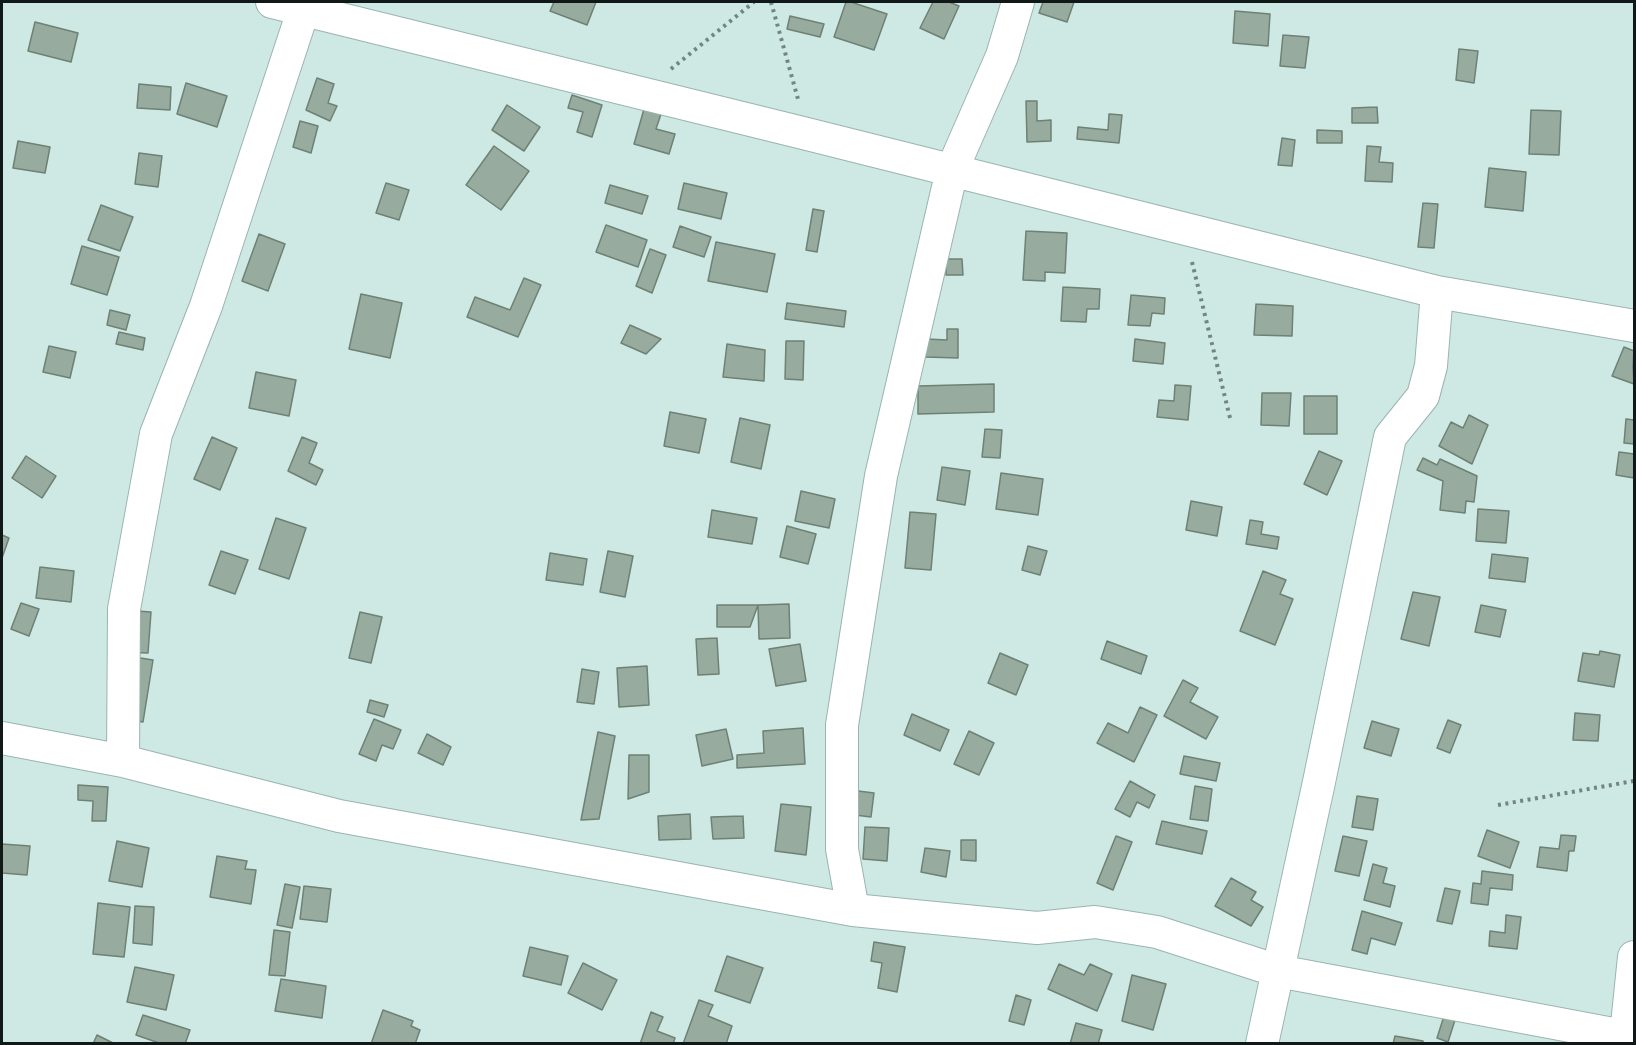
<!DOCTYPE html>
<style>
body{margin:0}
#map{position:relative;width:1636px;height:1045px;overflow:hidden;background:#cee8e3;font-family:Figtree,sans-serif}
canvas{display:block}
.frame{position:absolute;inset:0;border:3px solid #101918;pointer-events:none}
</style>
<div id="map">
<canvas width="1636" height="1045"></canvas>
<div class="frame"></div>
</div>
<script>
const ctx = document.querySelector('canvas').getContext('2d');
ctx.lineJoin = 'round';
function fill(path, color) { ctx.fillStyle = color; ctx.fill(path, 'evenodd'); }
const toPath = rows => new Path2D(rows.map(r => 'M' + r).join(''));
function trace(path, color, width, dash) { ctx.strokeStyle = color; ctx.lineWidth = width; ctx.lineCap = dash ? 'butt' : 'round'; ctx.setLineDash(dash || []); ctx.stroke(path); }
const building = toPath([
 [554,2,596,2,587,25,550,11,554,2],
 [846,2,851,2,887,14,874,50,834,37,846,2],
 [933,2,949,2,959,6,944,39,920,28,933,2],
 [1043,2,1074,2,1067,22,1039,13,1043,2],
 [1235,11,1270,14,1268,46,1233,43,1235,11],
 [790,16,824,24,820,37,787,29,790,16],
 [35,22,78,33,71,62,28,51,35,22],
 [1283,35,1309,37,1305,68,1280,66,1283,35],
 [1459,49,1478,51,1474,83,1456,80,1459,49],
 [317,78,334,84,328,103,337,106,330,121,306,110,317,78],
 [186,83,227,96,217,127,177,114,186,83],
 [139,84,171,87,170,110,137,108,139,84],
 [572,95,602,105,592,137,577,132,583,112,568,108,572,95],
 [1026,101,1037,101,1037,121,1051,120,1051,141,1027,142,1026,101],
 [507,105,540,127,524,151,492,130,507,105],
 [1377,107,1378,123,1352,123,1352,108,1377,107],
 [644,109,661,114,656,129,675,134,669,154,634,144,644,109],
 [1531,110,1561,111,1559,155,1529,154,1531,110],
 [1109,114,1122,115,1119,143,1077,139,1078,127,1108,130,1109,114],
 [300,121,318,126,311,153,293,147,300,121],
 [1317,130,1342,131,1342,143,1317,143,1317,130],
 [1282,138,1295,140,1292,166,1278,165,1282,138],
 [18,141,50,147,45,173,13,168,18,141],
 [494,146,529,171,501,210,466,185,494,146],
 [1367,146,1381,147,1379,162,1393,163,1392,182,1365,181,1367,146],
 [139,153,162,156,158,187,135,184,139,153],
 [1489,168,1526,172,1523,211,1485,207,1489,168],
 [386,183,409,190,399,220,376,213,386,183],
 [684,183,727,193,721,219,678,209,684,183],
 [610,185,648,196,642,214,605,203,610,185],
 [1423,203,1438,204,1434,248,1418,247,1423,203],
 [101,205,133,217,120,251,88,240,101,205],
 [813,209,824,211,817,252,806,250,813,209],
 [606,225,647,240,638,267,596,252,606,225],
 [680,226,711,237,704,257,673,247,680,226],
 [1026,231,1067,233,1065,273,1045,272,1045,281,1023,280,1026,231],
 [259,234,285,244,268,291,242,281,259,234],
 [716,242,775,254,767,292,708,281,716,242],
 [82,246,119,257,107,295,71,284,82,246],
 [650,249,666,255,652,293,636,286,650,249],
 [946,259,962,259,963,275,946,275,946,259],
 [524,278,541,285,518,337,467,317,475,297,510,310,524,278],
 [1063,287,1100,289,1099,309,1087,309,1086,322,1061,321,1063,287],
 [361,294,402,303,390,358,349,349,361,294],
 [1131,295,1165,298,1164,314,1152,313,1150,326,1128,325,1131,295],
 [787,303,846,311,844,327,785,319,787,303],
 [1256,304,1293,306,1292,336,1254,335,1256,304],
 [110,310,130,315,126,330,107,325,110,310],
 [630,325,661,339,646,354,621,343,630,325],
 [947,329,958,329,958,358,925,357,926,339,947,340,947,329],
 [119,332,145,338,143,350,116,344,119,332],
 [1135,339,1165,343,1163,364,1133,361,1135,339],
 [786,341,804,341,803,380,785,379,786,341],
 [727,344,765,350,764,381,723,377,727,344],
 [49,346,76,352,70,378,43,372,49,346],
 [1624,347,1634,351,1633,366,1634,384,1612,376,1624,347],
 [256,372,296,380,289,416,249,408,256,372],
 [994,384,994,412,918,414,918,386,994,384],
 [1175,385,1191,386,1188,420,1157,417,1159,400,1174,401,1175,385],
 [1262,393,1291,393,1289,426,1261,425,1262,393],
 [1304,396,1337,396,1337,434,1304,434,1304,396],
 [670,412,706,419,699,453,664,446,670,412],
 [1469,415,1488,425,1472,464,1439,446,1451,422,1463,428,1469,415],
 [740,418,770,425,761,469,731,462,740,418],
 [1626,419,1634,420,1634,444,1624,443,1626,419],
 [985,429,1002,430,1000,458,982,457,985,429],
 [212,437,237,448,220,490,194,479,212,437],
 [302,437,317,443,309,463,323,470,316,485,288,471,302,437],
 [1319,451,1342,461,1327,495,1304,484,1319,451],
 [1619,452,1634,454,1634,478,1616,475,1619,452],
 [26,456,56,476,42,498,12,478,26,456],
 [1423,458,1437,465,1440,459,1477,476,1474,502,1466,501,1465,513,1440,510,1443,481,1417,470,1423,458],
 [942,467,970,471,965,505,937,500,942,467],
 [1001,473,1043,479,1038,515,996,509,1001,473],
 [801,491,835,499,829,528,795,521,801,491],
 [1191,501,1222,507,1217,536,1186,530,1191,501],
 [1478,509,1509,511,1506,543,1476,541,1478,509],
 [712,510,757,518,752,544,708,537,712,510],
 [910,512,936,514,931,570,905,568,910,512],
 [276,518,306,528,289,579,259,569,276,518],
 [1250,520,1263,522,1261,534,1279,537,1277,549,1246,544,1250,520],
 [787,526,816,534,808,564,780,557,787,526],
 [2,535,9,538,2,558,2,535],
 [1028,546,1047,551,1040,575,1022,570,1028,546],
 [221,551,248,560,235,594,209,585,221,551],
 [608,551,633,556,625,597,600,592,608,551],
 [550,553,587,559,583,585,546,580,550,553],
 [1492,554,1528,558,1525,582,1489,578,1492,554],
 [40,567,74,571,71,602,36,598,40,567],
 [1263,571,1286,580,1280,594,1293,599,1275,645,1240,631,1263,571],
 [1413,592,1440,597,1429,646,1401,639,1413,592],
 [21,603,39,609,29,636,11,629,21,603],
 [789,604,790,638,759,639,758,605,789,604],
 [717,605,758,605,750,627,717,627,717,605],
 [1481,605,1506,610,1500,637,1475,632,1481,605],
 [123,610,151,612,148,653,120,652,123,610],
 [360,612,382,617,371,663,349,658,360,612],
 [717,638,719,674,698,675,696,639,717,638],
 [1107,641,1147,656,1141,674,1101,659,1107,641],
 [800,644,806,681,776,686,769,649,800,644],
 [1600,651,1620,655,1614,687,1578,681,1583,653,1599,655,1600,651],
 [1000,653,1028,665,1016,695,988,683,1000,653],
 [134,657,153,660,143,722,125,719,134,657],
 [647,666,649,705,619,707,617,668,647,666],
 [582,669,599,672,594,704,577,702,582,669],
 [1183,680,1198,688,1190,702,1218,717,1206,739,1164,716,1183,680],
 [370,700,388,705,384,717,367,712,370,700],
 [1140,707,1157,715,1134,762,1097,743,1108,723,1128,733,1140,707],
 [1575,713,1600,715,1598,741,1573,740,1575,713],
 [912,714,949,730,940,751,904,735,912,714],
 [374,719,401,730,393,749,382,745,376,761,359,754,374,719],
 [1448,720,1461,725,1450,753,1437,748,1448,720],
 [1372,721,1399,729,1391,756,1364,748,1372,721],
 [803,728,805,764,737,768,737,755,764,753,763,731,803,728],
 [726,729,733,759,702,766,696,735,726,729],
 [969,731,994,743,979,775,954,764,969,731],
 [598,732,615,736,599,819,581,820,598,732],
 [427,734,451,747,443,765,418,753,427,734],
 [629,755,649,755,649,792,628,799,629,755],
 [1184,756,1220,763,1216,781,1180,774,1184,756],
 [1130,781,1155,795,1149,808,1137,802,1130,817,1115,809,1130,781],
 [78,785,108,787,106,821,92,821,93,801,78,800,78,785],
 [1195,786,1212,789,1208,821,1190,819,1195,786],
 [858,791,874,793,871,817,855,815,858,791],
 [1357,796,1378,799,1373,830,1352,827,1357,796],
 [781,804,811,807,806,855,775,851,781,804],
 [690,814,691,839,659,840,658,816,690,814],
 [743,816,744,838,713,839,711,817,743,816],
 [1162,821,1207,831,1202,854,1156,844,1162,821],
 [865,827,889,828,887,861,863,859,865,827],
 [1487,830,1519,842,1510,868,1478,856,1487,830],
 [1561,835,1576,836,1574,851,1569,851,1567,871,1537,867,1540,847,1559,849,1561,835],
 [1116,836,1132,842,1113,890,1097,883,1116,836],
 [1343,836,1367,841,1359,876,1335,871,1343,836],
 [961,840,976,840,976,861,961,860,961,840],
 [117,841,149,848,142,887,109,881,117,841],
 [2,844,30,846,27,875,2,873,2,844],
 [925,848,950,851,946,877,921,872,925,848],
 [217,856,247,861,245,869,256,870,251,904,210,897,217,856],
 [1373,864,1387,868,1383,883,1395,886,1390,907,1364,900,1373,864],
 [1482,871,1513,875,1512,890,1490,888,1488,905,1471,903,1473,883,1481,884,1482,871],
 [1231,878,1256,892,1251,900,1263,907,1251,926,1215,906,1231,878],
 [285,884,300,887,292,928,277,925,285,884],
 [304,886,331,889,327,922,300,919,304,886],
 [1445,888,1460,891,1452,924,1437,921,1445,888],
 [98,903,130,907,124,957,93,954,98,903],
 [135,906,154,907,152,945,133,943,135,906],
 [1362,911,1402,923,1395,945,1371,938,1367,954,1352,950,1362,911],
 [1506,915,1521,917,1517,949,1489,946,1490,931,1505,933,1506,915],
 [274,930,290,932,285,976,269,975,274,930],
 [874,942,905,947,897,992,878,988,882,963,871,961,874,942],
 [530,947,568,956,561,985,523,976,530,947],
 [727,956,763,968,750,1003,715,991,727,956],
 [583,963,617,980,602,1010,568,993,583,963],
 [1059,964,1084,975,1090,964,1112,974,1097,1011,1048,989,1059,964],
 [135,967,174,975,166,1010,127,1002,135,967],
 [1132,975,1166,984,1153,1030,1122,1021,1132,975],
 [281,979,326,986,322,1018,275,1011,281,979],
 [1016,995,1031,1000,1024,1025,1009,1021,1016,995],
 [699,1000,713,1005,708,1016,732,1026,726,1044,683,1044,699,1000],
 [383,1010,413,1021,411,1026,420,1030,415,1044,371,1044,383,1010],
 [651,1012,663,1017,657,1031,675,1038,673,1044,640,1044,651,1012],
 [143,1015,190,1030,185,1044,162,1044,136,1035,143,1015],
 [1444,1016,1455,1020,1448,1042,1437,1038,1444,1016],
 [1076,1023,1102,1030,1098,1044,1070,1044,1076,1023],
 [97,1035,115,1044,93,1044,97,1035],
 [1395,1036,1423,1041,1423,1044,1393,1044,1395,1036]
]);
fill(building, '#98ab9f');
trace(building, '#6e8175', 1.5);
const minor = toPath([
 [272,2,807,134,1437,292,1634,326],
 [2,738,123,761,339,816,853,910,1037,928,1095,922,1157,932,1278,971,1634,1038],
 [123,761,124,609,156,434,206,306,304,8],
 [853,910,842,849,842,725,881,476,952,170,1002,56,1018,2],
 [1262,1044,1319,782,1390,437,1423,396,1431,366,1437,292],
 [1625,1044,1634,957]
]);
trace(minor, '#9ab4af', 34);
trace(toPath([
 [771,2,798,99],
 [671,69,754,2],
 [1192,262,1231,422],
 [1498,805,1634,781]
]), '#738582', 4, [3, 4.5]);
trace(minor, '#fff', 32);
</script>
